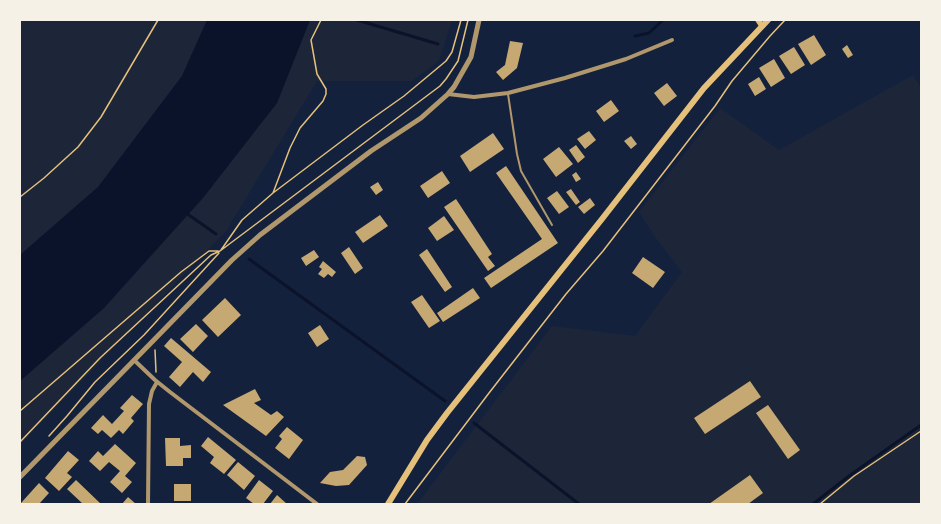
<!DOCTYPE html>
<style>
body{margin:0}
#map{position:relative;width:941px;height:524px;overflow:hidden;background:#14213d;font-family:"Archivo Narrow",sans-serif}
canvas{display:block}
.frame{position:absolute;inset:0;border:21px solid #f6f1e7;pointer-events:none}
</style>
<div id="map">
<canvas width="941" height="524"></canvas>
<div class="frame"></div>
</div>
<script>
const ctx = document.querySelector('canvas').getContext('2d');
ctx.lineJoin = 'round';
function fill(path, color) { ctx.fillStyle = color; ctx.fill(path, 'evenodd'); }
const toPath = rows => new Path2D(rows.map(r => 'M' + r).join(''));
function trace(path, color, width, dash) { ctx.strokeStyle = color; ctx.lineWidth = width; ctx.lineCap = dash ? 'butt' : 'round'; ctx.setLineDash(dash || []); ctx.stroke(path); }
fill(toPath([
 [20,20,207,20,182,76,98,187,20,255],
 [310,20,452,20,439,61,412,81,317,81,226,231,20,445,20,381,104,308,277,103],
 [913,75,921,88,921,504,417,504,552,326,635,336,682,272,655,237,639,212,720,108,779,150]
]), '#1d2539');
fill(toPath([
 [207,20,310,20,277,103,203,198,104,308,20,381,20,255,98,187,182,76]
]), '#0b132b');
trace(toPath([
 [357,20,438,44],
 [635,36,649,33,663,20],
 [186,213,216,234],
 [249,259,445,401],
 [474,423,579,504],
 [813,504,849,476,921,425]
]), '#0b132b', 3);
fill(toPath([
 [814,35,826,55,811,65,798,44],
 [510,41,523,43,517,68,503,80,496,72,505,65],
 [847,45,853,55,848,58,842,49],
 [794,47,805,65,791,74,779,56],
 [774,59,785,78,771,87,759,68],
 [759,77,766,89,755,96,748,84],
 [667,83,677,96,664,106,654,93],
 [611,100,619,111,604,122,596,111],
 [589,131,596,140,585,149,577,139],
 [493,133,504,149,470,172,460,156],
 [631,136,637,144,631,149,624,141],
 [576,145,585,157,578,163,569,150],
 [559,147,573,164,556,177,543,159],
 [506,166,558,243,491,288,484,278,542,239,496,173],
 [442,171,450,183,428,198,420,186],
 [576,172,581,179,576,182,572,175],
 [378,182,383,190,376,195,370,187],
 [571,189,580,202,576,205,566,192],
 [557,191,569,207,559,214,547,198],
 [590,198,595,205,584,214,578,207],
 [456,199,492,254,488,257,495,266,488,271,444,207],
 [380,215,388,226,363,243,355,232],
 [444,216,454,230,437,241,428,228],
 [349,247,363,268,355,274,341,253],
 [427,249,452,287,445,292,419,255],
 [314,250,319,257,306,266,301,258],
 [643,257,665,272,653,288,632,273],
 [323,261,336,272,332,277,328,274,324,278,318,274,322,269,319,267],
 [473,288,480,298,443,322,437,313],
 [422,295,440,321,429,328,411,302],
 [225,298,241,315,218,337,202,320],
 [196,324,208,336,193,352,180,339],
 [320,325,329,339,317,347,308,333],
 [171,338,211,372,203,382,193,372,180,387,169,377,182,362,164,346],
 [750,381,761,397,705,434,694,418],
 [255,389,261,400,254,403,271,415,277,411,284,417,266,436,223,405],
 [132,395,143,404,131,418,134,421,123,434,119,430,111,438,102,430,98,434,91,428,103,415,112,424,124,411,120,408],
 [768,405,800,450,788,459,756,413],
 [287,427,303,440,289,459,275,448,282,439,279,436],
 [208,437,236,460,224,474,210,463,214,457,201,446],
 [165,438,180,438,180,446,191,445,191,458,183,458,183,466,166,466],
 [115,444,136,463,125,476,132,482,122,493,110,482,120,471,109,462,100,471,89,461,98,451,103,456],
 [68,451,79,460,67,473,72,477,59,491,45,478],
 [357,456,365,457,367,465,349,485,336,486,320,483,330,472,343,470],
 [238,462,255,476,244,490,227,475],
 [750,475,763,493,748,504,709,504],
 [76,480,101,504,83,504,67,489],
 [259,480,273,491,263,504,254,504,246,498],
 [39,483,49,493,39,504,22,504,21,503],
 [174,484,191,484,191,501,174,501],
 [277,495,287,504,270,504],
 [128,497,136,504,122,504]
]), '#c6a872');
trace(toPath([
 [273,193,363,125,404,96,446,61,452,52,461,20],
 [20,197,44,178,78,147,101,117,158,20],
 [221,250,242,220,273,193,290,148,300,128,323,101,326,94,326,89,317,74,311,40,321,20],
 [155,350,156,372],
 [20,411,181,272,209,251,218,251],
 [49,436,67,416,95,382,144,335,219,253],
 [20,442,100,358,211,255,220,251,440,86,446,79,458,61,468,20],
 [405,504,489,393,566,294,603,251,715,106,732,81,770,36,785,20],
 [820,504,854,476,921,431]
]), '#e5c07b', 1.5);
trace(toPath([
 [508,94,517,154,521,171,552,225]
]), '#b1986c', 2);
trace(toPath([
 [448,94,474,97,508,93,565,78,626,59,672,40],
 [134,360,155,380,170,392,317,504],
 [148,504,149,404,152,391,157,382]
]), '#b1986c', 4);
trace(toPath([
 [20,477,232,260,260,235,371,151,421,118,448,94,454,87,471,57,479,20]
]), '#b1986c', 5);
trace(toPath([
 [758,20,762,26]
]), '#e5c07b', 5.5);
trace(toPath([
 [388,504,427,440,447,413,602,219,704,88,768,20]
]), '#e5c07b', 6);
</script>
